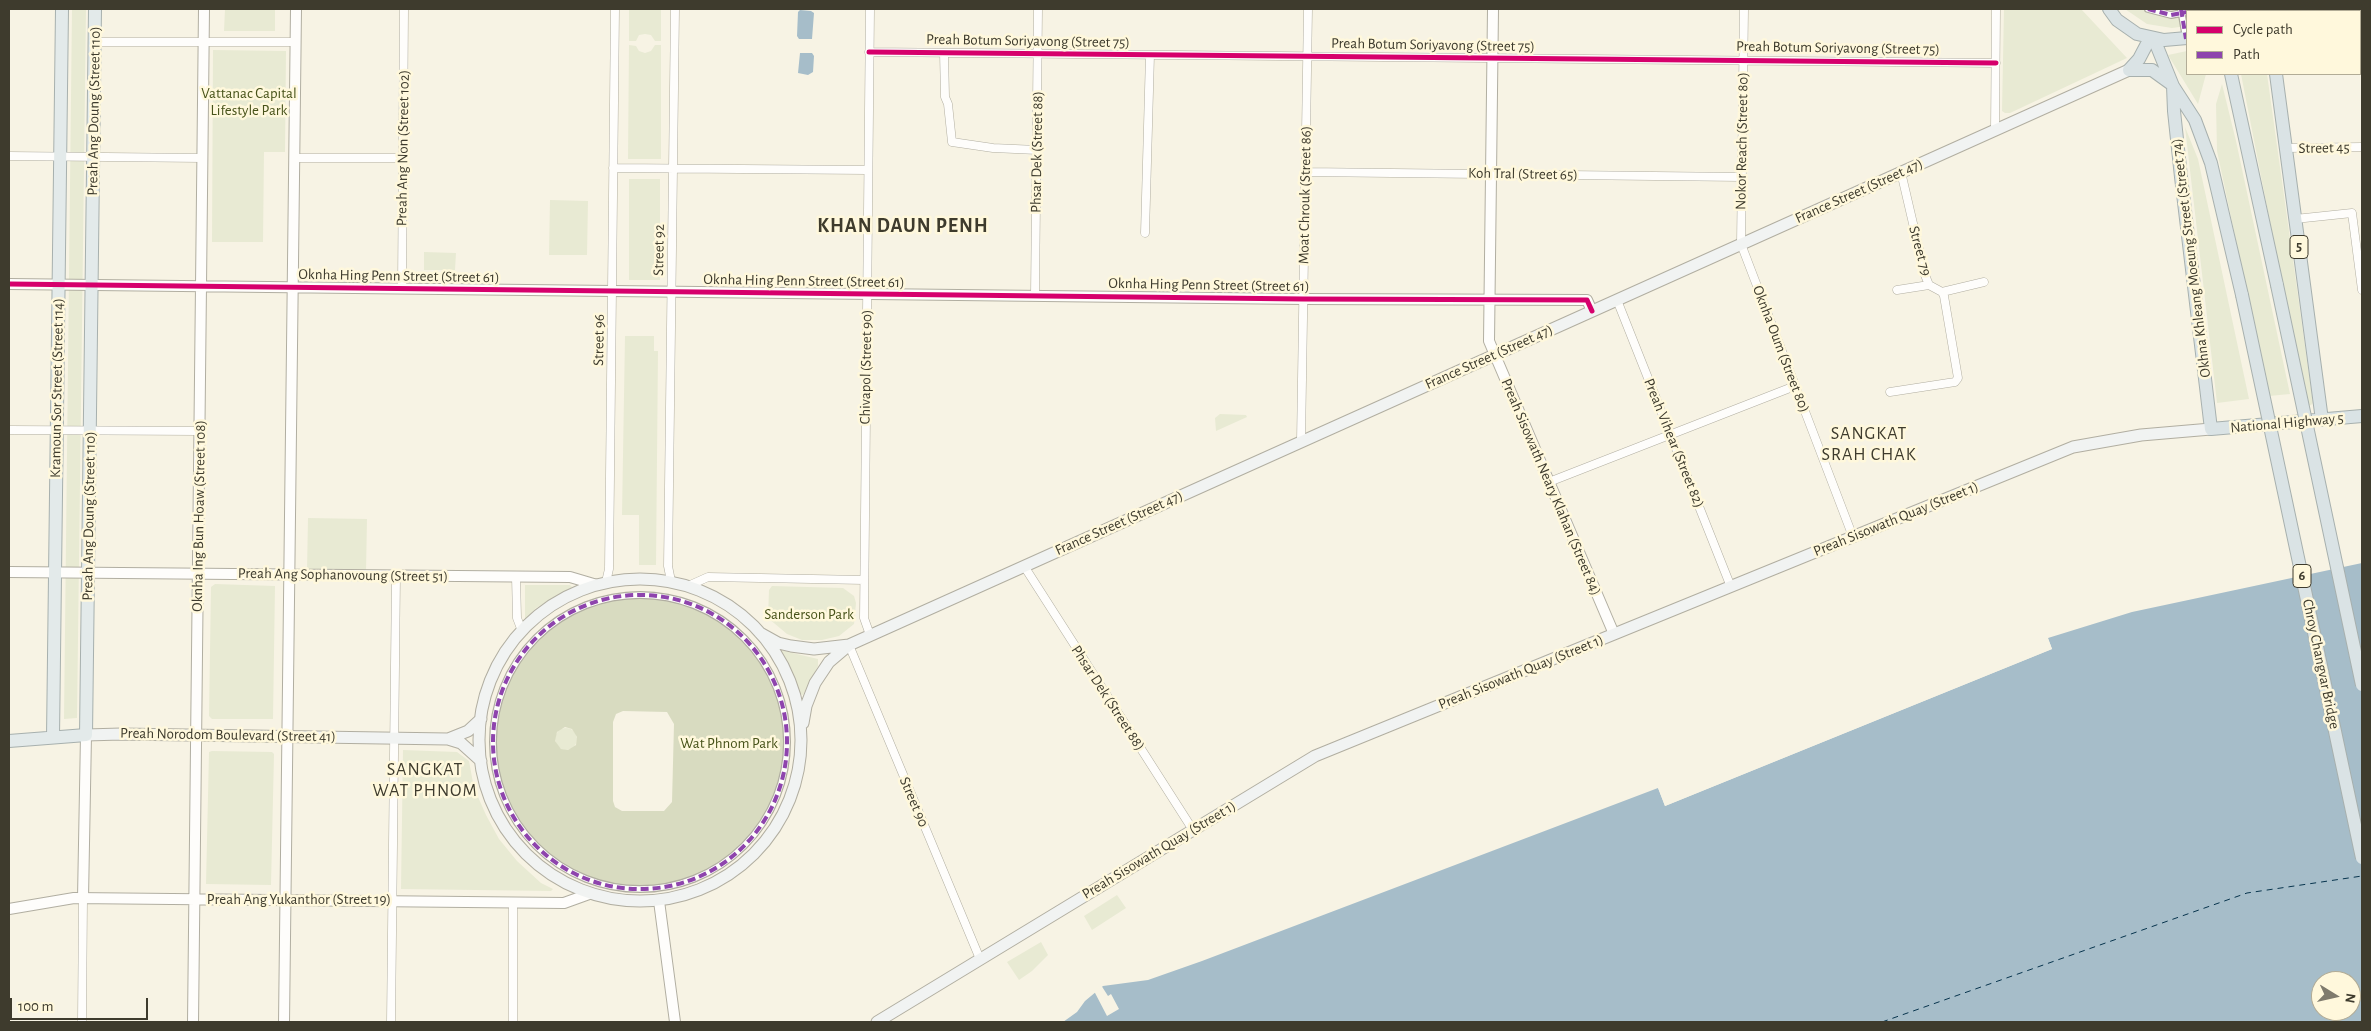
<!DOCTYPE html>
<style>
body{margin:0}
#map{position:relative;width:2371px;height:1031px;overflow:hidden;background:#f7f3e4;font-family:"Alegreya Sans",sans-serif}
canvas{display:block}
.frame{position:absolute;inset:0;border:10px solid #3e3b2d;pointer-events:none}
.legend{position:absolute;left:2186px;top:10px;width:175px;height:65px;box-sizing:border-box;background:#fff8dc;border:1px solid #b2ac96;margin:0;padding:6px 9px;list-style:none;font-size:15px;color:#3e3b2d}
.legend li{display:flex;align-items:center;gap:10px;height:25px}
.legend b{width:25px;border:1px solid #b2ac96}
.north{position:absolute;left:2311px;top:971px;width:50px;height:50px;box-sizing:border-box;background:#fff8dc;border:1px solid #b2ac96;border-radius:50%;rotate:99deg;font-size:14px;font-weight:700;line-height:20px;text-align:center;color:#3e3b2d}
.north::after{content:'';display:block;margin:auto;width:18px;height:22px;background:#7f7b6d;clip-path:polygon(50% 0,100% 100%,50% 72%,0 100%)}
.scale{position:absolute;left:10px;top:998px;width:138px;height:22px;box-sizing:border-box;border:2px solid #3e3b2d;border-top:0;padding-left:6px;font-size:15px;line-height:18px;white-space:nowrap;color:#3e3b2d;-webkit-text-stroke:4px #fff8dc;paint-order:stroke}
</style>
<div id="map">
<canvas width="2371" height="1031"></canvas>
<div class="frame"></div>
<ul class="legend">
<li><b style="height:6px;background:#d6006c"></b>Cycle path</li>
<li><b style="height:6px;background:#8e44ad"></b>Path</li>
</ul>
<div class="north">N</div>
<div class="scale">100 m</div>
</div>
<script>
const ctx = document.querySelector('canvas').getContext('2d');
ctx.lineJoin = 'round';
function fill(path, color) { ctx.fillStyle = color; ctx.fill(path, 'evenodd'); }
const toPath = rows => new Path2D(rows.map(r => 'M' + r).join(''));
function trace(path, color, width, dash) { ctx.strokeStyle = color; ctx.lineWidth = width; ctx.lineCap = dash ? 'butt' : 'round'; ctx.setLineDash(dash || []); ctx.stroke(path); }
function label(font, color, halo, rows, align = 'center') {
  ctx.font = font + ' "Alegreya Sans",sans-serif'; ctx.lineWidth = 5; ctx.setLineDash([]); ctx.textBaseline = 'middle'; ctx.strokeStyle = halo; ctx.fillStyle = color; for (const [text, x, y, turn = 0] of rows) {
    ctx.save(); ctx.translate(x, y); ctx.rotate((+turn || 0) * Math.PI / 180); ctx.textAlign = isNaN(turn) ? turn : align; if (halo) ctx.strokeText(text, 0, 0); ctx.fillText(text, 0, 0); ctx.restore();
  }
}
fill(toPath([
 [72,9,86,9,77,718,64,719],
 [225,9,275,9,275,31,224,31],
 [629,9,661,9,661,41,655,41,651,35,645,34,639,35,636,41,629,41],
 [2004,9,2081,9,2127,58,2010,113,2005,113,2002,111],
 [2125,9,2217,9,2215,11,2187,11,2187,26,2172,28,2147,24],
 [629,45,636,46,639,51,645,53,651,51,655,45,661,45,661,159,628,159],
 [213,50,286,51,285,152,264,152,263,242,212,242],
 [2187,51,2187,74,2206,74,2198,104,2168,55],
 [2241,74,2267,74,2313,403,2311,405,2306,406],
 [2222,84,2236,141,2290,394,2269,396,2217,151,2216,104],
 [2185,127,2198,159,2249,399,2217,403],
 [629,179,660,179,660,280,629,280],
 [550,200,588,201,587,255,549,255],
 [424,252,456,253,455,270,424,270],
 [625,336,654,336,654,351,658,351,656,565,639,565,639,515,622,515],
 [1220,414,1246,415,1247,417,1216,431,1215,418],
 [308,518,367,519,366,572,307,571],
 [215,584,275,586,273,719,212,719,209,716,211,587],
 [570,585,572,587,536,608,525,620,525,585],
 [772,586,843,588,854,596,856,603,854,624,839,636,822,640,802,640,787,634,768,618,769,590],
 [780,650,818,659,818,666,803,695,800,694],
 '555 739a11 11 0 1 1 22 0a11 11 0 1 1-22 0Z',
 [403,750,457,752,469,761,474,788,486,815,499,839,517,861,541,883,553,889,551,891,401,889],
 [212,751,272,752,274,754,271,885,206,884,209,752],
 [1117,895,1126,908,1092,930,1084,916],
 [1041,942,1048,955,1032,971,1019,980,1007,962]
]), '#e8ead3');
fill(toPath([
 [626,597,668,599,699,609,727,625,750,647,768,674,780,704,785,736,783,768,777,790,768,810,745,843,716,866,688,880,658,887,636,888,614,886,575,873,558,863,532,840,512,812,500,780,495,746,498,714,507,684,523,656,540,637,559,621,581,609,605,601],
 [623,711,667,712,674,724,672,802,664,811,622,811,615,807,613,801,613,722,616,714],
 [565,727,572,729,577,737,576,745,568,750,561,749,555,741,557,732]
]), '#d8dbc0');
fill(toPath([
 [800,10,811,11,814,13,812,39,799,39,797,36,798,12],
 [800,53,812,53,814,56,813,72,808,75,798,73],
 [2362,563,2362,1022,1063,1022,1077,1012,1085,1001,1103,986,1148,980,1202,961,1658,788,1665,806,2052,649,2048,638,2132,612],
 [2321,981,2351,981,2351,1011,2321,1011]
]), '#a6bdc9');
fill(toPath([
 [2047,636,2052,649,1665,806,1657,785,1660,787,1666,803,2049,648,2046,639],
 [1101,985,1108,996,1111,994,1119,1009,1107,1016,1094,991]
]), '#f7f3e4');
trace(toPath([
 [1882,1022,2247,893,2362,876]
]), '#07344d', 1, [6, 5]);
const pedestrian = toPath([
 [2148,9,2171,15,2187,12],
 [2181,9,2186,39],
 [2191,11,2196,9],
 '493 742a147 147 0 1 1 294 0a147 147 0 1 1-294 0Z'
]);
const minor = toPath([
 [870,9,864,618,870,635],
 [1744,9,1741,244,1853,537],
 [95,42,295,42],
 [2360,44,2362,44],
 [869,52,1996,63],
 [944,53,945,97,948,104,952,142,993,148,1037,150],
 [1995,131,1996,9],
 [2286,148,2362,147],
 [9,156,202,158],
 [294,158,403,158],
 [613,168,868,170],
 [1305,172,1741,177],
 [2295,219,2352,213,2362,290],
 [1145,233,1150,55],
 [402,288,404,9],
 [1897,290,1929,285],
 [1942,292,1984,282],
 [1035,296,1038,9],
 [1617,300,1731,587],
 [1890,392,1955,382,1958,378,1944,296,1942,292,1929,285,1925,275,1901,172],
 [9,430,199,431],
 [1301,441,1308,9],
 [1549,482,1795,386],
 [1024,566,1193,830],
 [516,577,517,618,522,631],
 [671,581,668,566,675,9],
 [606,582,609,569,615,9],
 [688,586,708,577,864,580],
 [849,645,980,959],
 [82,1022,83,898],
 [391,1022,396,576],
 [513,1022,513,902]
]);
const tertiary = toPath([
 [1493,9,1489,341,1614,634],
 [9,284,1303,299,1587,300,1592,311],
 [9,572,570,577,597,585],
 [83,898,86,735],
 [659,901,675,1022],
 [9,909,74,898,564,903,589,894],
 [193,1022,204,9],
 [284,1022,296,9]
]);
const secondary = toPath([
 '479 740a161 161 0 1 1 322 0a161 161 0 1 1-322 0Z',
 [760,633,778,643,791,646,814,649,849,645,2129,70],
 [803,723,806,706,815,683,829,662,849,645],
 [86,735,121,734,448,739,461,743,481,761],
 [448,739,468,731,481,719],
 [877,1022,1315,756,2073,447,2141,435,2211,429]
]);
const primary = toPath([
 [53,737,62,9],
 [9,741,86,735,95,9]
]);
const trunk = toPath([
 [2109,9,2117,20,2137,34,2164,40,2187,38],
 [2266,9,2266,11],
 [2231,11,2232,9],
 [2154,39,2173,86,2195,120,2211,163,2242,295],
 [2129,70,2152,70,2170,83],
 [2129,70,2139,59,2150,38],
 [2231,74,2277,285],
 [2276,74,2322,420],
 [2173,86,2174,111,2181,177,2211,429,2362,416]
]);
trace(pedestrian, '#b1aea1', 8);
trace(minor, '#b1aea1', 9);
trace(tertiary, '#b1aea1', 12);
trace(secondary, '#b1aea1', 13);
trace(primary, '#a7b0ae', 14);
trace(trunk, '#a7b0ae', 14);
trace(pedestrian, '#fefdfb', 5.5);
trace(minor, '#fefdfb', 8);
trace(tertiary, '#fefdfb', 10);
trace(secondary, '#f1f3f2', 11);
trace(primary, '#e3eaea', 12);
trace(trunk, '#dae3e5', 12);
const trunkBridge = toPath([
 [2277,285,2362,685],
 [2242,295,2362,858]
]);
trace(trunkBridge, '#a7b0ae', 14, []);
trace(trunkBridge, '#dae3e5', 12);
trace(toPath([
 [2148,9,2171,15,2187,12],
 [2181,9,2186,39],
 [2191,11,2196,9],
 '493 742a147 147 0 1 1 294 0a147 147 0 1 1-294 0Z'
]), '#8e44ad', 4, [8, 4]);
trace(toPath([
 [869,52,1996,63],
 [9,284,1303,299,1587,300,1592,311]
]), '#d6006c', 5);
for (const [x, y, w] of [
 [2299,247,18],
 [2302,576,18]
]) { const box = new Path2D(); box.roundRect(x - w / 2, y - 11.5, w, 23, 4); ctx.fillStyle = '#fff8dc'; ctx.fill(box); trace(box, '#3e3b2d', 1); }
label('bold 14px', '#3e3b2d', null, [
 ["5",2299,247],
 ["6",2302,576]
]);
label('15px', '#3e3b2d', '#fff8dc', [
 ["Preah Botum Soriyavong (Street 75)",1028,41,1],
 ["Preah Botum Soriyavong (Street 75)",1433,45,1],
 ["Preah Botum Soriyavong (Street 75)",1838,48,1],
 ["Preah Ang Doung (Street 110)",94,111,-89],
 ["Nokor Reach (Street 80)",1742,141,-89],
 ["Preah Ang Non (Street 102)",403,148,-89],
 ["Street 45",2324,148,-1],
 ["Phsar Dek (Street 88)",1037,152,-89],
 ["Koh Tral (Street 65)",1523,174,1],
 ["France Street (Street 47)",1859,191,-24],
 ["Moat Chrouk (Street 86)",1305,195,-89],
 ["Street 92",659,250,-89],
 ["Street 79",1920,251,75],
 ["Okhna Khleang Moeung Street (Street 74)",2191,258,-97],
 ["Oknha Hing Penn Street (Street 61)",399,276,1],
 ["Oknha Hing Penn Street (Street 61)",804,281,1],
 ["Oknha Hing Penn Street (Street 61)",1209,285,1],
 ["Street 96",599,340,-89],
 ["Oknha Oum (Street 80)",1781,349,69],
 ["France Street (Street 47)",1489,357,-24],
 ["Chivapol (Street 90)",866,367,-89],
 ["Kramoun Sor Street (Street 114)",57,388,-89],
 ["National Highway 5",2287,423,-5],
 ["Preah Vihear (Street 82)",1674,443,68],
 ["Preah Sisowath Neary Klahan (Street 84)",1551,487,67],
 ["Preah Ang Doung (Street 110)",89,516,-89],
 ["Oknha Ing Bun Hoaw (Street 108)",199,516,-89],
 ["Preah Sisowath Quay (Street 1)",1896,519,-22],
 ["France Street (Street 47)",1119,523,-24],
 ["Preah Ang Sophanovoung (Street 51)",343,575,1],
 ["Chroy Changvar Bridge",2321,664,78],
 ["Preah Sisowath Quay (Street 1)",1521,672,-22],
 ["Phsar Dek (Street 88)",1108,698,57],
 ["Preah Norodom Boulevard (Street 41)",228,735,1],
 ["Street 90",914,802,67],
 ["Preah Sisowath Quay (Street 1)",1159,850,-31],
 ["Preah Ang Yukanthor (Street 19)",299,899]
]);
label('15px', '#48531a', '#fff8dc', [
 ["Vattanac Capital",249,93],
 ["Lifestyle Park",249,110],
 ["Sanderson Park",809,614],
 ["Wat Phnom Park",729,743]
]);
ctx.letterSpacing = '1px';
label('18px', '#3e3b2d', '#fff8dc', [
 ["SANGKAT",1869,434],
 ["SRAH CHAK",1869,455],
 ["SANGKAT",425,770],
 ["WAT PHNOM",425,791]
]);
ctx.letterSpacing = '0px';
ctx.letterSpacing = '1px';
label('bold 20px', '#3e3b2d', '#fff8dc', [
 ["KHAN DAUN PENH",903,226]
]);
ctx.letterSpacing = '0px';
</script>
